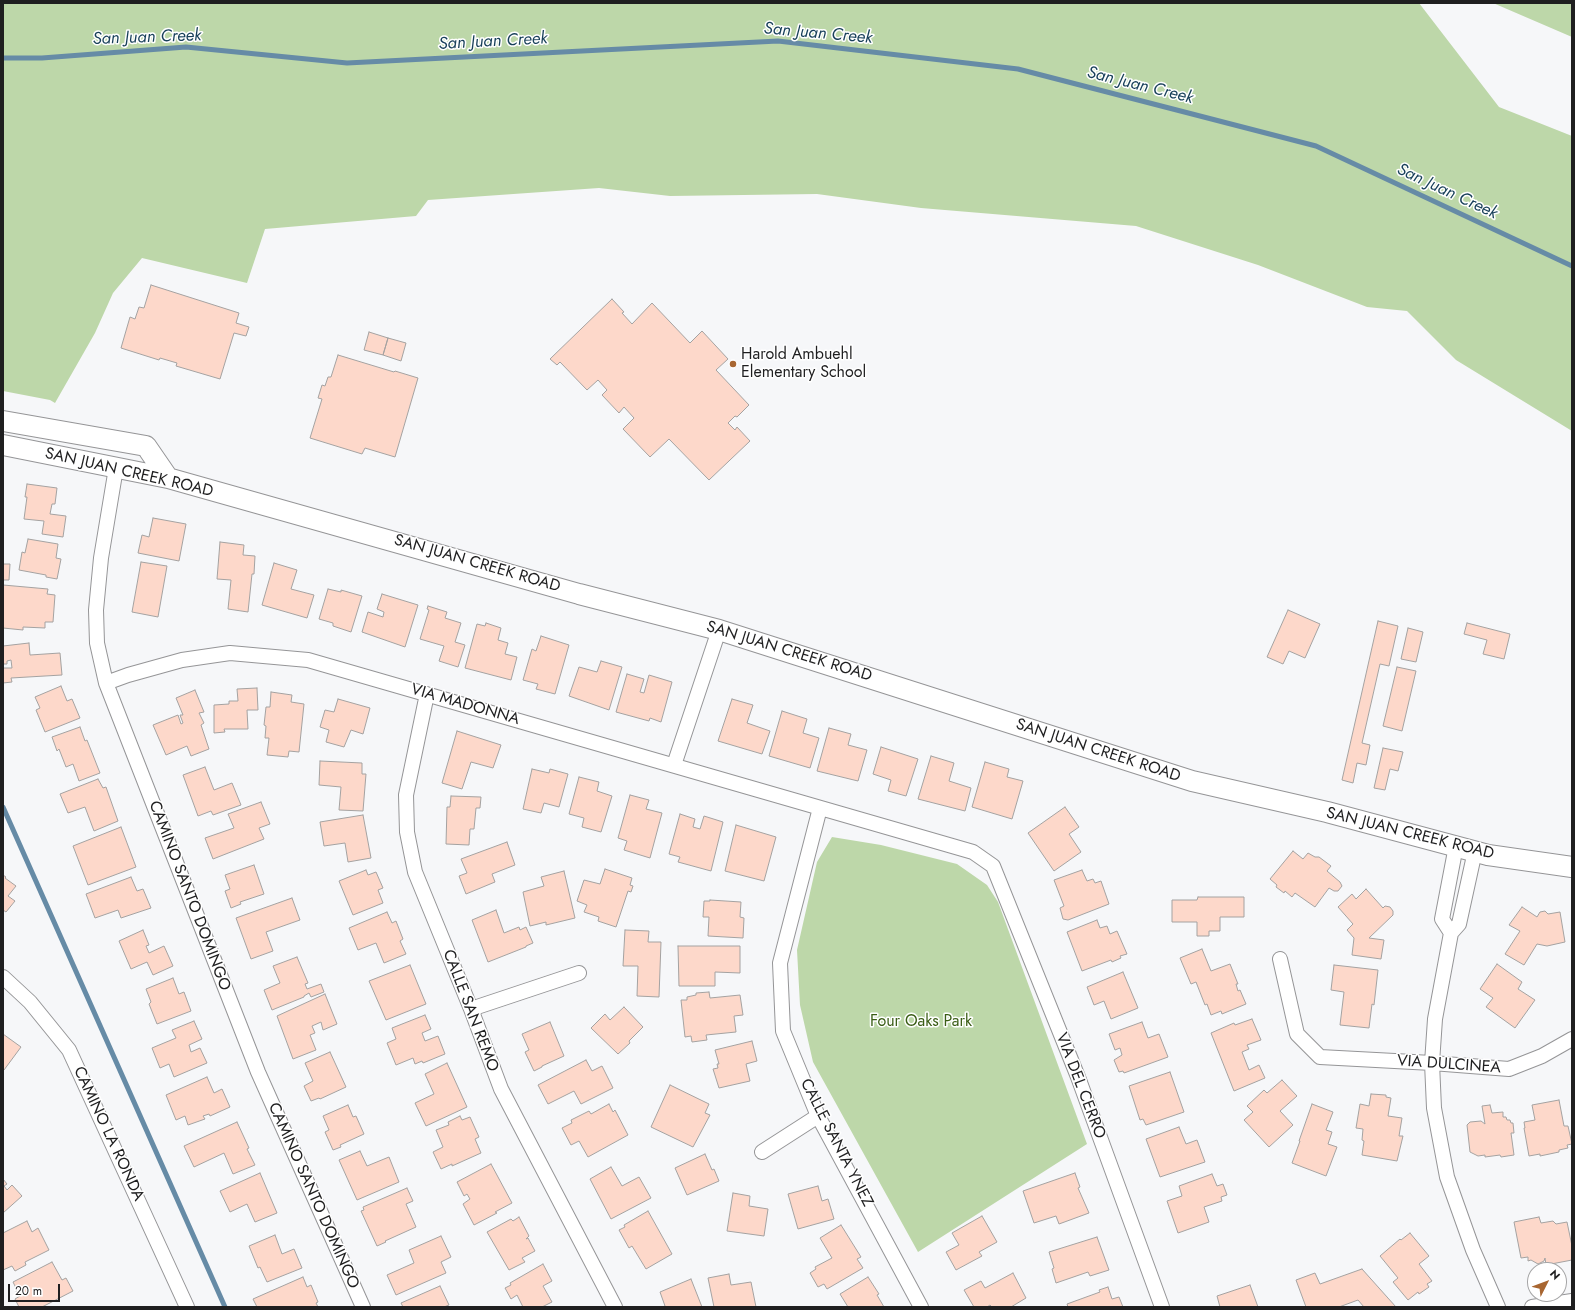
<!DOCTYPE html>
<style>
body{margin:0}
#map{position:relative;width:1575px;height:1310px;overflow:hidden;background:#f6f7f9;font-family:Jost,sans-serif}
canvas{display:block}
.frame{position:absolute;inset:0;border:4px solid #1f1f20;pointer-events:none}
.north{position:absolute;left:1527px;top:1262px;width:40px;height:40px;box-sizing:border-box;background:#fff;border:1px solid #a5a5a6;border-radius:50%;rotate:48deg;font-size:11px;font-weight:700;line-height:16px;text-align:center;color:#1f1f20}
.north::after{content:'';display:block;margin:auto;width:14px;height:18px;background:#a86631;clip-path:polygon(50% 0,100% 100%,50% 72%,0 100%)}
.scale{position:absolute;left:8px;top:1284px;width:52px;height:18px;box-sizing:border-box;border:2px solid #1f1f20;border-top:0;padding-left:5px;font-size:12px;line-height:14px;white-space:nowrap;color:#1f1f20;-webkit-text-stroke:3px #fff;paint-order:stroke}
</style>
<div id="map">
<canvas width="1575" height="1310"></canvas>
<div class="frame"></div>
<div class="north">N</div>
<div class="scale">20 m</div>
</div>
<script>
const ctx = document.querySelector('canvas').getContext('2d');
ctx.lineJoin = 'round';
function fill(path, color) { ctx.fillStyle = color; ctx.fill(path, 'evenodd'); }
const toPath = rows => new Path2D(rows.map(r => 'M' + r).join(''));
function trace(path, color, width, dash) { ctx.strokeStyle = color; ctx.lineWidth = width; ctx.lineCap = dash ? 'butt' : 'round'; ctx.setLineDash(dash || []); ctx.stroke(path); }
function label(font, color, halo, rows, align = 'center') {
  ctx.font = font + ' Jost,sans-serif'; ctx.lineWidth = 3; ctx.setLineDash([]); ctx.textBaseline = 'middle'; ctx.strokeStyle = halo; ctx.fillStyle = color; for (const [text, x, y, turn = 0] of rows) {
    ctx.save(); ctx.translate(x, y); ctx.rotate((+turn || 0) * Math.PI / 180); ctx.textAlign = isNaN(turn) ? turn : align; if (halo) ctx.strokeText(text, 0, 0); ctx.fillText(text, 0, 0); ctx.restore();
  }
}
fill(toPath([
 [3,3,1419,3,1499,107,1572,136,1572,431,1456,360,1407,311,1367,307,1258,265,1136,226,921,208,817,194,670,196,599,188,428,200,416,216,265,229,247,283,142,258,113,293,95,333,55,403,50,400,3,391],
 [1493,3,1572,3,1572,37],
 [832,837,881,845,957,864,987,885,998,902,1087,1144,918,1252,813,1062,800,1005,797,950,817,862]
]), '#bdd7a9');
trace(toPath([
 [3,58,42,58,186,47,347,63,778,41,1018,69,1316,146,1572,266],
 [3,807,225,1307]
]), '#668ba6', 5);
const building = toPath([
 [151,285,239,313,236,323,249,327,246,336,234,333,220,379,176,366,177,363,160,358,159,360,121,348,130,317,135,319,139,307,144,308,151,285],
 [612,299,624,312,622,313,632,324,652,303,690,343,702,331,728,359,716,370,749,405,737,417,735,416,728,423,735,430,737,427,750,441,709,480,669,439,650,457,623,429,634,418,624,407,619,413,602,395,607,390,598,380,587,390,560,362,557,365,550,359,612,299],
 [369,332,388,338,383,355,364,350,369,332],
 [388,338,406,343,401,361,383,355,388,338],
 [338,355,394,372,395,371,418,378,395,457,365,448,362,454,310,438,322,399,318,398,322,385,325,386,328,377,331,377,338,355],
 [27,484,57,488,55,504,52,504,50,514,66,516,63,537,42,534,44,521,24,519,27,497,25,497,27,484],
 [153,518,186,524,179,561,138,553,142,535,149,537,153,518],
 [28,539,58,544,56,558,61,559,57,579,46,577,46,575,19,570,22,552,25,553,28,539],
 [220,542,244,545,243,555,255,556,254,574,252,574,248,612,228,609,231,580,217,579,220,542],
 [141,562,167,566,158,617,132,612,141,562],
 [274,563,297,570,291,589,314,595,307,618,262,605,274,563],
 [3,564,10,564,9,580,3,580,3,564],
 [3,585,48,589,47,594,55,595,53,622,45,622,45,628,23,627,23,630,3,628,3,585],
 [328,589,341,592,341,590,362,596,351,632,333,626,333,623,319,619,328,589],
 [382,594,418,605,405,647,362,632,368,612,383,617,384,612,377,609,382,594],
 [428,606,447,612,445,618,461,623,455,642,465,645,458,667,439,661,444,646,420,639,429,610,427,609,428,606],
 [1288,610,1320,624,1305,658,1289,651,1283,664,1267,657,1288,610],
 [1378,621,1398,626,1389,666,1380,664,1362,743,1370,745,1366,765,1357,763,1353,783,1342,780,1378,621],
 [486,623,501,628,498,640,508,643,505,654,517,657,511,680,465,668,477,624,485,626,486,623],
 [1467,623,1510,634,1504,659,1483,654,1487,640,1464,634,1467,623],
 [1408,628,1423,632,1416,662,1401,659,1408,628],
 [541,636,569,645,555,694,536,689,538,684,523,680,532,649,536,651,541,636],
 [29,643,30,655,60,653,62,675,11,678,12,682,3,683,3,668,12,668,11,660,7,661,7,664,3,664,3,646,29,643],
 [601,661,622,667,609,710,569,696,579,667,597,672,601,661],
 [1397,667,1416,671,1402,731,1383,726,1397,667],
 [627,674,644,679,640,692,644,693,649,675,672,682,661,722,650,718,649,721,616,712,627,674],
 [61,686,67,701,72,699,80,718,45,732,36,710,40,708,35,697,61,686],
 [257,688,258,710,247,710,248,729,224,729,225,732,214,733,214,705,229,704,229,701,238,701,237,689,257,688],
 [195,690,204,712,199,713,204,723,201,725,209,749,191,756,187,746,166,755,153,725,178,715,181,724,183,723,180,715,183,715,176,698,195,690],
 [271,692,292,695,291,702,304,704,299,752,289,751,288,757,267,755,269,738,265,738,266,726,264,725,266,707,270,707,271,692],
 [338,699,370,708,363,734,351,730,344,747,326,742,329,730,320,727,325,710,334,712,338,699],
 [732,699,753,705,747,723,770,731,762,754,718,741,732,699],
 [782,711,807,719,803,733,819,738,810,768,769,756,782,711],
 [80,727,85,741,87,740,100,773,79,781,73,764,66,767,59,749,57,751,52,737,80,727],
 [829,728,851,734,848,745,867,750,858,781,817,771,829,728],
 [457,731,501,745,493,768,471,762,462,789,442,783,457,731],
 [881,747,918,759,906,796,888,791,891,780,873,774,881,747],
 [1383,748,1403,752,1398,771,1390,769,1385,790,1374,788,1383,748],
 [931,756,954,763,949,781,971,788,965,811,918,799,931,756],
 [320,761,362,763,362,774,366,774,363,811,339,810,341,787,319,785,320,761],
 [985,762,1009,769,1007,777,1023,781,1012,819,972,807,985,762],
 [205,767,214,790,232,783,241,805,213,815,211,811,198,816,183,775,205,767],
 [532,769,549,773,550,769,568,774,559,807,544,803,541,813,523,809,532,769],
 [579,777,599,782,597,791,612,796,601,832,582,827,584,818,569,814,579,777],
 [98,779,103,788,106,787,118,821,94,831,85,807,68,813,60,794,98,779],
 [630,795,649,800,646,809,662,813,650,858,624,850,627,841,618,838,630,795],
 [451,796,481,797,480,808,476,808,474,829,470,829,469,845,446,844,447,807,450,807,451,796],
 [261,802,270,824,259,828,264,839,213,859,205,838,234,828,228,814,261,802],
 [1065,807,1079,827,1069,834,1081,852,1054,871,1028,833,1065,807],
 [680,814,695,819,693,827,700,829,704,816,723,822,711,871,678,862,680,857,669,854,680,814],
 [363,815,371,858,348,862,345,843,324,846,320,822,363,815],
 [736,825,776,837,764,881,725,871,736,825],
 [121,827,136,867,88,885,73,846,121,827],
 [507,842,515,865,492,874,495,882,466,894,459,876,467,873,461,859,507,842],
 [1293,851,1303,859,1308,853,1315,857,1319,857,1331,866,1327,871,1340,882,1342,886,1338,891,1334,891,1329,888,1315,907,1295,893,1292,897,1285,891,1284,893,1276,887,1277,885,1270,879,1293,851],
 [254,865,264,894,240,902,241,904,231,908,225,891,230,889,225,875,254,865],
 [605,869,632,878,630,885,633,886,631,892,628,891,616,927,598,921,599,917,584,912,587,905,577,901,584,880,600,884,605,869],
 [366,870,368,875,376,872,383,888,378,890,383,903,353,915,339,881,366,870],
 [1082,870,1087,881,1093,879,1095,883,1101,881,1109,904,1068,920,1063,919,1060,908,1064,906,1054,880,1082,870],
 [564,871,575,918,546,925,546,922,530,926,523,892,544,886,541,877,564,871],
 [3,875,6,877,5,878,16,886,8,896,15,901,6,912,3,910,3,875],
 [131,877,137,891,143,889,151,908,121,918,118,910,95,918,86,894,131,877],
 [1366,889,1383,908,1385,906,1390,907,1393,911,1393,915,1369,938,1384,940,1381,959,1352,955,1354,938,1347,930,1353,924,1338,907,1352,894,1356,899,1366,889],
 [1198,897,1244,897,1244,917,1220,917,1220,931,1209,931,1209,936,1197,936,1197,922,1172,922,1172,900,1197,900,1198,897],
 [292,898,300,920,266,932,273,951,251,959,236,918,292,898],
 [710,900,741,902,740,917,744,918,743,938,708,936,709,917,703,917,704,901,710,901,710,900],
 [1522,907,1537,917,1540,912,1545,911,1548,914,1560,912,1565,942,1547,946,1537,944,1524,965,1505,954,1520,931,1509,925,1522,907],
 [496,910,504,933,519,927,520,930,526,927,533,943,526,946,526,947,488,962,472,920,496,910],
 [387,912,392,923,396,921,403,939,400,941,406,954,384,963,376,943,358,950,349,928,387,912],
 [1097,920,1100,928,1107,926,1110,934,1117,931,1127,954,1120,956,1121,958,1112,962,1111,960,1082,971,1067,932,1097,920],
 [143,930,149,945,146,946,149,953,164,946,173,966,153,975,147,962,131,969,119,941,143,930],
 [625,930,649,931,648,942,661,942,659,997,637,996,638,966,623,966,625,930],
 [678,946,740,946,740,973,715,972,715,986,679,986,678,946],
 [1202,949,1211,971,1230,964,1238,984,1236,984,1238,991,1240,990,1246,1004,1222,1014,1221,1011,1211,1015,1207,1004,1205,1005,1196,982,1191,984,1180,958,1202,949],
 [297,957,308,983,305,984,307,989,321,984,324,992,311,997,309,993,304,996,304,997,272,1010,264,990,280,983,273,966,297,957],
 [1497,964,1522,982,1518,989,1535,1000,1515,1028,1486,1007,1493,998,1480,989,1497,964],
 [410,965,426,1004,386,1020,369,981,410,965],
 [1334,965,1378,970,1374,1005,1372,1004,1369,1028,1340,1025,1344,992,1331,990,1334,965],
 [1123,972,1138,1008,1111,1019,1104,1001,1094,1005,1087,987,1123,972],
 [173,978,179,994,184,992,191,1011,157,1024,149,1004,151,1002,146,989,173,978],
 [709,992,710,998,740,995,743,1015,734,1016,736,1032,706,1035,707,1040,692,1042,691,1036,685,1037,681,1000,687,1000,687,997,696,995,696,993,709,992],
 [325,994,337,1024,323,1030,321,1022,312,1026,315,1033,310,1035,316,1050,293,1059,277,1016,325,994],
 [624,1007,643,1027,629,1041,630,1043,618,1054,591,1028,605,1014,610,1020,624,1007],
 [425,1015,431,1029,422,1033,425,1041,438,1036,445,1054,423,1063,422,1061,415,1064,413,1058,396,1065,387,1043,396,1039,392,1028,425,1015],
 [1252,1019,1261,1040,1247,1045,1249,1049,1242,1052,1249,1070,1259,1065,1265,1078,1234,1091,1211,1033,1234,1023,1235,1025,1252,1019],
 [194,1021,202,1039,189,1045,191,1052,200,1048,207,1063,174,1077,169,1064,160,1068,152,1048,176,1038,172,1030,194,1021],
 [550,1022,564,1056,542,1066,542,1067,534,1071,525,1052,529,1050,522,1034,550,1022],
 [1142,1022,1148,1038,1159,1034,1168,1057,1124,1073,1123,1071,1119,1072,1114,1060,1122,1055,1120,1048,1115,1050,1109,1034,1142,1022],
 [3,1034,21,1047,4,1070,3,1069,3,1034],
 [752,1041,757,1061,746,1064,750,1081,719,1088,713,1069,718,1068,717,1064,719,1064,715,1050,752,1041],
 [330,1052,346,1087,320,1099,319,1098,311,1101,304,1086,313,1081,305,1063,330,1052],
 [586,1060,592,1071,602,1066,613,1088,581,1104,574,1091,548,1104,538,1085,586,1060],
 [447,1063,467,1107,426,1126,415,1103,434,1094,425,1074,447,1063],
 [1170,1072,1184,1112,1146,1125,1143,1119,1140,1120,1129,1086,1170,1072],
 [207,1077,214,1093,222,1089,230,1107,210,1116,209,1114,203,1116,205,1119,188,1125,185,1116,176,1120,166,1095,207,1077],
 [1282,1080,1297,1096,1280,1111,1293,1125,1269,1147,1244,1120,1253,1112,1247,1106,1264,1090,1267,1093,1282,1080],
 [670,1085,709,1104,705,1113,710,1115,693,1147,651,1127,670,1085],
 [1371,1094,1386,1095,1386,1097,1391,1098,1388,1116,1402,1118,1399,1136,1403,1136,1397,1161,1362,1155,1364,1141,1362,1140,1363,1129,1356,1128,1360,1104,1369,1106,1371,1094],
 [1559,1100,1564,1126,1568,1126,1572,1144,1567,1145,1568,1148,1559,1150,1559,1152,1540,1156,1540,1154,1529,1156,1524,1128,1525,1128,1524,1122,1535,1120,1532,1105,1559,1100],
 [609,1104,613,1112,615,1110,628,1135,588,1157,579,1141,571,1145,562,1128,572,1123,571,1120,589,1111,591,1114,609,1104],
 [1312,1104,1333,1112,1326,1130,1332,1132,1328,1144,1337,1147,1326,1176,1292,1163,1300,1141,1299,1141,1312,1104],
 [348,1105,353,1117,356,1116,364,1134,340,1145,341,1147,333,1150,325,1132,329,1130,323,1116,348,1105],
 [1490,1105,1492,1113,1503,1112,1503,1117,1506,1117,1507,1120,1510,1120,1511,1123,1513,1123,1514,1133,1511,1133,1514,1155,1501,1157,1500,1155,1485,1157,1485,1155,1478,1156,1470,1152,1467,1125,1470,1122,1481,1121,1485,1124,1482,1106,1490,1105],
 [460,1116,462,1120,470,1117,479,1137,475,1139,481,1153,452,1166,452,1164,441,1169,433,1152,443,1147,436,1130,449,1125,448,1122,460,1116],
 [237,1122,249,1148,247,1149,255,1165,233,1174,224,1153,194,1167,184,1146,237,1122],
 [1179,1127,1186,1144,1197,1140,1205,1162,1160,1177,1146,1139,1179,1127],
 [360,1151,367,1166,389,1157,399,1182,357,1200,339,1160,360,1151],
 [705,1154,712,1170,714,1169,719,1181,687,1195,675,1168,705,1154],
 [491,1164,512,1203,495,1212,497,1213,474,1225,463,1204,470,1199,467,1194,464,1196,457,1182,491,1164],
 [611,1167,622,1186,639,1177,651,1198,611,1219,590,1179,611,1167],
 [260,1173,277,1213,255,1222,247,1204,230,1212,220,1191,260,1173],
 [1075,1173,1080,1187,1078,1188,1089,1213,1059,1224,1056,1216,1034,1223,1023,1191,1075,1173],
 [1212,1174,1217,1186,1223,1184,1227,1195,1221,1197,1222,1201,1204,1207,1209,1222,1178,1233,1167,1201,1182,1196,1179,1186,1212,1174],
 [3,1179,7,1184,4,1186,7,1190,12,1185,22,1196,3,1213,3,1179],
 [818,1186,822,1201,828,1199,834,1219,798,1229,788,1194,818,1186],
 [407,1188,413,1201,406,1204,416,1227,385,1241,386,1242,377,1246,361,1211,364,1210,363,1207,407,1188],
 [733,1193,750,1196,749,1206,768,1209,764,1236,727,1231,733,1193],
 [648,1211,672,1254,646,1269,632,1246,629,1248,619,1230,625,1227,624,1225,648,1211],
 [982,1216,997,1242,979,1252,982,1256,956,1270,946,1252,959,1245,952,1233,982,1216],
 [519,1217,529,1236,526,1239,528,1238,535,1251,522,1258,525,1262,509,1270,487,1232,511,1219,513,1221,519,1217],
 [1539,1217,1541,1223,1553,1221,1556,1224,1567,1222,1572,1246,1572,1260,1546,1265,1545,1258,1544,1261,1538,1264,1531,1260,1528,1261,1528,1257,1521,1258,1514,1222,1539,1217],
 [27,1221,32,1232,38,1228,49,1250,25,1262,26,1265,15,1271,12,1266,3,1270,3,1233,27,1221],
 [841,1225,861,1257,857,1259,863,1268,827,1289,824,1284,818,1287,810,1273,816,1269,815,1267,832,1258,820,1238,841,1225],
 [1410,1233,1429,1256,1419,1264,1432,1281,1427,1284,1429,1287,1419,1294,1418,1292,1408,1300,1393,1282,1398,1278,1380,1256,1400,1239,1401,1240,1410,1233],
 [275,1235,282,1254,294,1249,302,1268,267,1282,260,1267,258,1268,249,1246,275,1235],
 [441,1236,451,1257,441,1262,446,1273,396,1295,387,1275,414,1263,409,1250,441,1236],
 [1097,1237,1109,1270,1090,1276,1088,1272,1056,1283,1052,1269,1054,1268,1049,1252,1097,1237],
 [52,1262,62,1280,66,1278,73,1291,42,1307,19,1307,15,1299,20,1296,18,1294,16,1291,17,1290,13,1282,52,1262],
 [543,1264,552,1281,543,1286,552,1302,542,1307,523,1307,517,1295,511,1299,505,1288,511,1285,510,1283,543,1264],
 [1362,1269,1396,1307,1364,1307,1358,1300,1339,1307,1306,1307,1296,1280,1315,1273,1320,1284,1362,1269],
 [1013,1273,1026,1298,1011,1307,992,1307,990,1305,987,1307,974,1307,964,1290,981,1281,985,1288,1013,1273],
 [729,1274,731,1285,751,1282,756,1307,714,1307,708,1278,729,1274],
 [303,1277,307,1287,311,1285,318,1302,316,1303,318,1307,257,1307,253,1299,303,1277],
 [868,1277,879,1294,877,1295,884,1307,848,1307,840,1294,868,1277],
 [691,1279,702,1307,662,1307,665,1306,660,1292,691,1279],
 [1250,1285,1258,1307,1220,1307,1217,1296,1250,1285],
 [440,1286,449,1305,444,1307,403,1307,401,1303,440,1286],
 [1108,1287,1112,1299,1119,1297,1123,1307,1068,1307,1067,1304,1100,1292,1099,1290,1108,1287]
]);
fill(building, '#fdd8ca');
trace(building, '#a4a2a1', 1);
const street = toPath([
 [116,468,101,558,96,610,97,643,106,683,258,1072,363,1307],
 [106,683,128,675,182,660,230,653,308,660,973,852,993,866,1078,1077,1162,1307],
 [427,694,406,795,407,832,415,872,471,1009,501,1089,615,1307],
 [674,765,719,630],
 [820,808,780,963,783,1031,818,1116,921,1307],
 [1475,851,1459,924,1451,933,1435,1019,1432,1063,1434,1108,1447,1177,1473,1250,1498,1307],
 [1451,933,1442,919,1456,846],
 [1280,959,1297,1034,1320,1057,1432,1063,1509,1069,1542,1056,1572,1039],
 [3,977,30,1002,69,1050,187,1307],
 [471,1009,579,973],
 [762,1152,818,1116],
 [1532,1307,1572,1301]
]);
const secondary = toPath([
 [3,421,146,446,168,478],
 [3,445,168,478,579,594,719,630,1192,781,1327,812,1488,855,1572,867]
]);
trace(street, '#959597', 16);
trace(secondary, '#959597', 22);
trace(street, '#fff', 14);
trace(secondary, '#fff', 20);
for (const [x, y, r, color] of [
 [733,364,4,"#a86631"]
]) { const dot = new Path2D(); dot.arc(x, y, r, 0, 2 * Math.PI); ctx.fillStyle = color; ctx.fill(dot); trace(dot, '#fff', 1.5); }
label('16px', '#1f1f20', '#fff', [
 ["Harold Ambuehl",741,355],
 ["Elementary School",741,373]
], 'left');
label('16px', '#1f1f20', '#fff', [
 ["SAN JUAN CREEK ROAD",129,473,13],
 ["SAN JUAN CREEK ROAD",477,564,16],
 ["SAN JUAN CREEK ROAD",789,652,17],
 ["VIA MADONNA",465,705,16],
 ["SAN JUAN CREEK ROAD",1098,751,18],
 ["SAN JUAN CREEK ROAD",1410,834,14],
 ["CAMINO SANTO DOMINGO",189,896,69],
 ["CALLE SAN REMO",470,1011,69],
 ["VIA DULCINEA",1449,1065,4],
 ["VIA DEL CERRO",1080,1086,69],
 ["CAMINO LA RONDA",108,1134,65],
 ["CALLE SANTA YNEZ",836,1143,63],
 ["CAMINO SANTO DOMINGO",313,1196,66]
]);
label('16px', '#3a5d15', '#fff', [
 ["Four Oaks Park",921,1022]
]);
label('italic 17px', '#173f59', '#fff', [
 ["San Juan Creek",818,34,5],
 ["San Juan Creek",147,38,-2],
 ["San Juan Creek",493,42,-3],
 ["San Juan Creek",1140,86,14],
 ["San Juan Creek",1447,192,25]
]);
</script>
